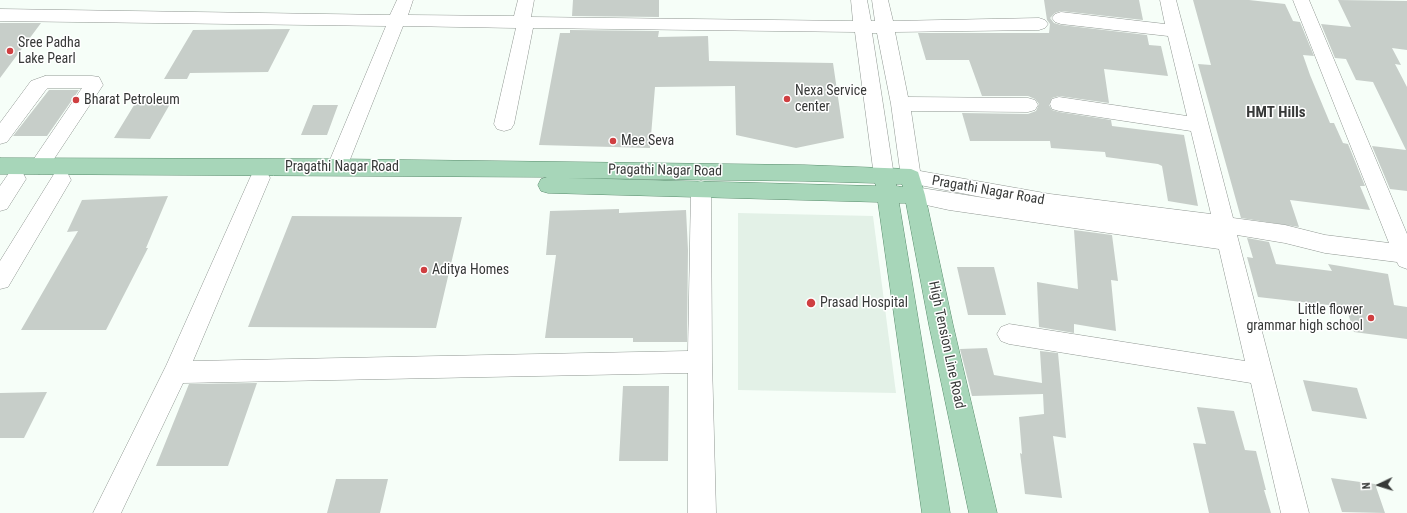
<!DOCTYPE html>
<style>
body{margin:0}
#map{position:relative;width:1407px;height:513px;overflow:hidden;background:#f6fef8;font-family:"Roboto Condensed",sans-serif}
canvas{display:block}
.north{position:absolute;left:1359px;top:465px;width:40px;height:40px;-webkit-text-stroke:3px #fff;paint-order:stroke;rotate:266deg;font-size:11px;font-weight:700;line-height:16px;text-align:center;color:#373938}
.north::after{content:'';display:block;margin:auto;width:14px;height:18px;background:#373938;clip-path:polygon(50% 0,100% 100%,50% 72%,0 100%)}
</style>
<div id="map">
<canvas width="1407" height="513"></canvas>
<div class="north">N</div>
</div>
<script>
const ctx = document.querySelector('canvas').getContext('2d');
ctx.lineJoin = 'round';
function fill(path, color) { ctx.fillStyle = color; ctx.fill(path, 'evenodd'); }
const toPath = rows => new Path2D(rows.map(r => 'M' + r).join(''));
function trace(path, color, width, dash) { ctx.strokeStyle = color; ctx.lineWidth = width; ctx.lineCap = dash ? 'butt' : 'round'; ctx.setLineDash(dash || []); ctx.stroke(path); }
function label(font, color, halo, rows, align = 'center') {
  ctx.font = font + ' "Roboto Condensed",sans-serif'; ctx.lineWidth = 3; ctx.setLineDash([]); ctx.textBaseline = 'middle'; ctx.strokeStyle = halo; ctx.fillStyle = color; for (const [text, x, y, turn = 0] of rows) {
    ctx.save(); ctx.translate(x, y); ctx.rotate((+turn || 0) * Math.PI / 180); ctx.textAlign = isNaN(turn) ? turn : align; if (halo) ctx.strokeText(text, 0, 0); ctx.fillText(text, 0, 0); ctx.restore();
  }
}
fill(toPath([
 [738,213,873,216,896,393,738,390]
]), '#e3f1e7');
fill(toPath([
 [573,0,659,0,659,17,572,16],
 [1044,0,1139,0,1143,20,1061,11,1055,13,1050,18,1054,23,1061,25,1147,35,1149,45,1161,46,1168,76,1104,69,1109,103,1059,96,1052,98,1049,105,1052,110,1059,112,1111,120,1112,126,1184,135,1198,206,1168,201,1162,166,1158,164,1106,157,1105,152,1051,148,1050,141,970,141,962,113,1028,114,1036,111,1039,104,1035,99,1028,96,982,96,969,60,926,60,918,33,1049,33,1050,24,1047,20],
 [1193,0,1249,0,1285,4,1293,21,1300,22,1314,56,1303,55,1310,75,1330,123,1334,123,1343,143,1348,144,1365,186,1360,186,1370,210,1290,200,1299,227,1241,218,1198,64,1211,65],
 [1338,0,1407,1,1407,50,1392,48,1401,65,1395,64,1407,87,1407,191,1390,189,1372,146,1406,150,1373,82,1356,80,1346,59,1335,58,1321,24,1351,27],
 [0,23,41,23,0,78],
 [290,29,268,72,190,73,187,79,164,79,193,30],
 [570,30,659,31,658,37,708,36,709,61,833,63,844,138,796,148,736,135,735,86,655,87,650,148,539,145,560,33,570,33],
 [49,90,79,90,47,136,13,136],
 [139,97,174,97,150,139,114,138],
 [313,105,338,105,327,135,301,135],
 [168,196,146,248,148,248,106,330,21,330,78,231,67,232,82,200],
 [619,209,619,213,686,210,688,250,687,342,633,342,633,338,545,338,556,255,546,255,550,211],
 [292,216,462,217,436,328,248,327],
 [1074,230,1112,235,1118,281,1111,280,1116,331,1074,324,1074,333,1039,327,1037,282,1078,289],
 [1247,238,1269,242,1276,264,1332,271,1328,264,1388,274,1394,305,1407,307,1407,339,1354,332,1346,307,1258,297,1247,257,1253,258],
 [957,267,994,267,1006,315,968,315],
 [987,348,994,375,1042,383,1040,351,1058,353,1066,438,1053,436,1062,498,1025,494,1020,453,1022,454,1019,417,1044,414,1043,394,972,396,960,349],
 [1303,380,1357,388,1367,419,1312,411],
 [257,383,228,466,156,466,189,384],
 [623,386,669,386,668,461,619,461],
 [47,392,24,438,0,438,0,393],
 [1197,407,1234,411,1245,450,1256,451,1266,490,1264,490,1271,513,1209,513,1193,443,1206,444],
 [1331,478,1375,484,1385,513,1342,512],
 [336,479,388,479,380,513,327,513]
]), '#c7cec9');
const minor = toPath([
 [397,0,413,0,408,15,514,16,518,0,534,0,531,17,853,21,851,0,867,0,871,21,875,21,872,0,888,0,893,21,1039,18,1045,20,1048,24,1045,28,1039,30,895,32,908,97,1028,98,1035,100,1038,105,1035,110,1028,112,911,111,920,171,1050,194,1211,214,1191,131,1059,111,1052,109,1050,104,1052,99,1059,97,1187,116,1168,36,1061,24,1055,22,1052,18,1055,14,1061,12,1165,24,1160,0,1176,0,1233,218,1285,225,1325,235,1389,243,1293,0,1309,0,1407,234,1407,269,1399,266,1397,262,1325,253,1285,243,1237,235,1309,513,1281,513,1251,383,1009,344,1001,341,997,334,1001,327,1009,324,1245,361,1219,249,949,210,908,201,905,195,908,189,915,187,997,200,904,182,901,177,891,104,877,33,872,33,894,176,891,181,884,184,877,181,874,176,855,32,533,28,514,124,511,129,504,131,497,129,494,124,516,28,403,26,347,167,344,172,337,175,330,172,327,167,386,26,0,21,0,9,390,15,397,0],
 [45,76,92,76,99,77,103,85,46,171,39,174,32,171,29,166,82,88,48,88,45,91,7,142,0,144,0,123,31,81,45,76],
 [260,170,267,172,270,178,193,361,688,351,691,189,694,183,701,181,708,183,711,189,712,362,716,513,688,513,688,373,183,383,121,513,93,513,166,366,250,178,253,172,260,170],
 [16,171,23,173,26,179,7,209,0,211,0,186,9,173,16,171],
 [61,172,68,174,71,180,8,287,0,289,0,261,54,174,61,172]
]);
const major = toPath([
 [0,158,337,159,804,165,911,169,918,172,925,195,953,325,997,513,969,513,929,325,906,203,899,203,950,513,922,513,878,202,548,193,541,191,538,185,541,179,547,177,0,174,0,158],
 [567,178,804,181,875,183,876,186,567,178],
 [896,184,902,184,903,187,896,186,896,184]
]);
trace(minor, '#909792', 1);
trace(major, '#598d6d', 1);
fill(minor, '#fff');
fill(major, '#a7d6b9');
for (const [x, y, r, color] of [
 [10,51,4,"#cf3f41"],
 [787,99,4,"#cf3f41"],
 [76,100,4,"#cf3f41"],
 [613,141,4,"#cf3f41"],
 [424,270,4,"#cf3f41"],
 [811,303,5,"#cf3f41"],
 [1371,318,4,"#cf3f41"]
]) { const dot = new Path2D(); dot.arc(x, y, r, 0, 2 * Math.PI); ctx.fillStyle = color; ctx.fill(dot); trace(dot, '#fff', 1.5); }
label('14px', '#373938', '#fff', [
 ["Sree Padha",18,43],
 ["Lake Pearl",18,59],
 ["Nexa Service",795,91],
 ["center",795,107],
 ["Bharat Petroleum",84,100],
 ["Mee Seva",621,141],
 ["Aditya Homes",432,270],
 ["Prasad Hospital",820,303],
 ["Little flower",1363,310,"right"],
 ["grammar high school",1363,326,"right"]
], 'left');
label('14px', '#373938', '#fff', [
 ["Pragathi Nagar Road",342,167],
 ["Pragathi Nagar Road",665,171,1],
 ["Pragathi Nagar Road",988,191,10],
 ["High Tension Line Road",946,345,78]
]);
label('bold 15px', '#373938', '#fff', [
 ["HMT Hills",1276,113]
]);
</script>
